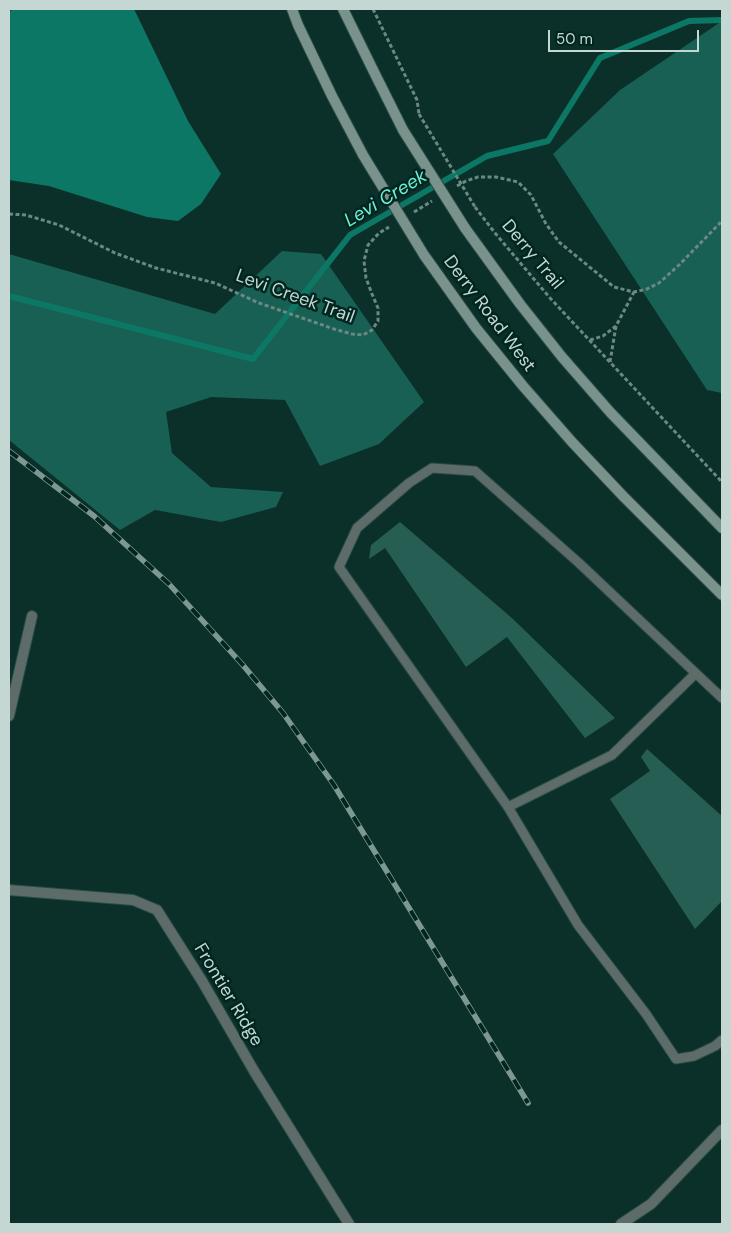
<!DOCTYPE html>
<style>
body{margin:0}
#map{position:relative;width:731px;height:1233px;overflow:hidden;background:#0b302a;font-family:"DM Sans",sans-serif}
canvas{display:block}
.frame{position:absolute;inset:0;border:10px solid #c4d7d2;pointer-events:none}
.scale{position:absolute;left:548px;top:30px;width:151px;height:22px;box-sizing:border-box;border:2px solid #c4d7d2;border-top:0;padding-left:6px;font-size:15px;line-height:18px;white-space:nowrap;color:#c4d7d2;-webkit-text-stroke:4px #012620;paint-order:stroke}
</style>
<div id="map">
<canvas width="731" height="1233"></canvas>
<div class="frame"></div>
<div class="scale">50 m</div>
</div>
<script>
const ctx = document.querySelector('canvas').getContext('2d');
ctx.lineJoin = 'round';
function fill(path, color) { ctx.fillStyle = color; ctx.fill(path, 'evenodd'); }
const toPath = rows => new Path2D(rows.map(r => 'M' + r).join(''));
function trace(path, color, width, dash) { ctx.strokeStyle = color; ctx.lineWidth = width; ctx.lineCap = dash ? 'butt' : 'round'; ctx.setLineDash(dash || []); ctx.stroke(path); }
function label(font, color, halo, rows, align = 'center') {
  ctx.font = font + ' "DM Sans",sans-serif'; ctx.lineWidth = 5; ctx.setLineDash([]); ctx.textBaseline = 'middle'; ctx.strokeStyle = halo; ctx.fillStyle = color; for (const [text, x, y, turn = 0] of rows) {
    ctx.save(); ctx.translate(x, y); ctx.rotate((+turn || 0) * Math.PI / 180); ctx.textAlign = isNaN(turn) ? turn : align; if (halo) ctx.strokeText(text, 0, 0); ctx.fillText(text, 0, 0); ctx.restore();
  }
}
fill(toPath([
 [400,522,513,619,615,718,585,738,507,637,466,667,385,548,369,559,371,545],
 [647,749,722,816,722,901,695,929,610,799,650,771,641,757]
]), '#265e53');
fill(toPath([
 [722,21,722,393,707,390,553,154,620,90],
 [282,251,321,254,424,402,379,444,320,466,285,400,211,397,166,412,172,453,211,487,283,492,276,507,221,522,155,510,120,530,9,440,9,254,215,314]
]), '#176053');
fill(toPath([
 [13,9,134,9,188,121,221,174,201,204,178,221,147,217,49,186,9,180,9,12]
]), '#0d7766');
trace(toPath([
 [9,296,253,359,350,235,487,156,548,141,600,58,689,21,722,20]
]), '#0d7766', 6);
const lane = toPath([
 [722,698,579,563,475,471,432,468,409,483,357,528,339,567,508,807,578,925,646,1014,676,1059,694,1056,715,1046,722,1040],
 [508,807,612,755,695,674]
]);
const street = toPath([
 [9,716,32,616],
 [9,890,133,900,157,910,202,981,254,1071,349,1224],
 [621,1224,651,1204,722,1130]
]);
const secondary = toPath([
 [292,9,298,25,332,96,363,155],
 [343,9,375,74,403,130],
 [465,228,520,304,562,357,610,412,722,528],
 [424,255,476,328,523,386,572,442,623,496,722,595]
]);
trace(lane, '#294b45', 11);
trace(street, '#294b45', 12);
trace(secondary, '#294b45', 12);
trace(toPath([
 [373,9,417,100,419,114],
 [457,186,466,181,478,177,496,177,518,182,531,195,546,224,559,242,614,287,634,292,647,289,659,283,679,265,722,221],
 [475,207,495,233,550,298,722,482],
 [414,212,432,201],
 [9,214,26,215,59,225,115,253,156,268,215,283,259,303,334,329,352,334,363,335,372,330,378,321,378,308,372,294,366,278,364,261,368,245,379,233,389,227],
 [590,340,603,336,616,326,634,292],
 [610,362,616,326]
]), '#6c8882', 3, [4, 2.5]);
trace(lane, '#5d6c68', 9);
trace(street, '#5d6c68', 10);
trace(secondary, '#79928b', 10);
const rail = toPath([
 [9,451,94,516,169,584,242,664,283,713,334,785,528,1103]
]);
trace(rail, '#7d9791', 5.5);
trace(rail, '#012620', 4, [11]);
const secondaryBridge = toPath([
 [403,130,465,228],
 [363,155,424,255]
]);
trace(secondaryBridge, '#294b45', 12, []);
trace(toPath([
 [419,114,475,207]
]), '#6c8882', 3, [4, 2.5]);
trace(secondaryBridge, '#79928b', 10);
label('18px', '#c4d7d2', '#012620', [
 ["Derry Trail",532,255,50],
 ["Levi Creek Trail",295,297,20],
 ["Derry Road West",489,314,53],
 ["Frontier Ridge",228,995,59]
]);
label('italic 19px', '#70f1d7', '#012620', [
 ["Levi Creek",386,199,-31]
]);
</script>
